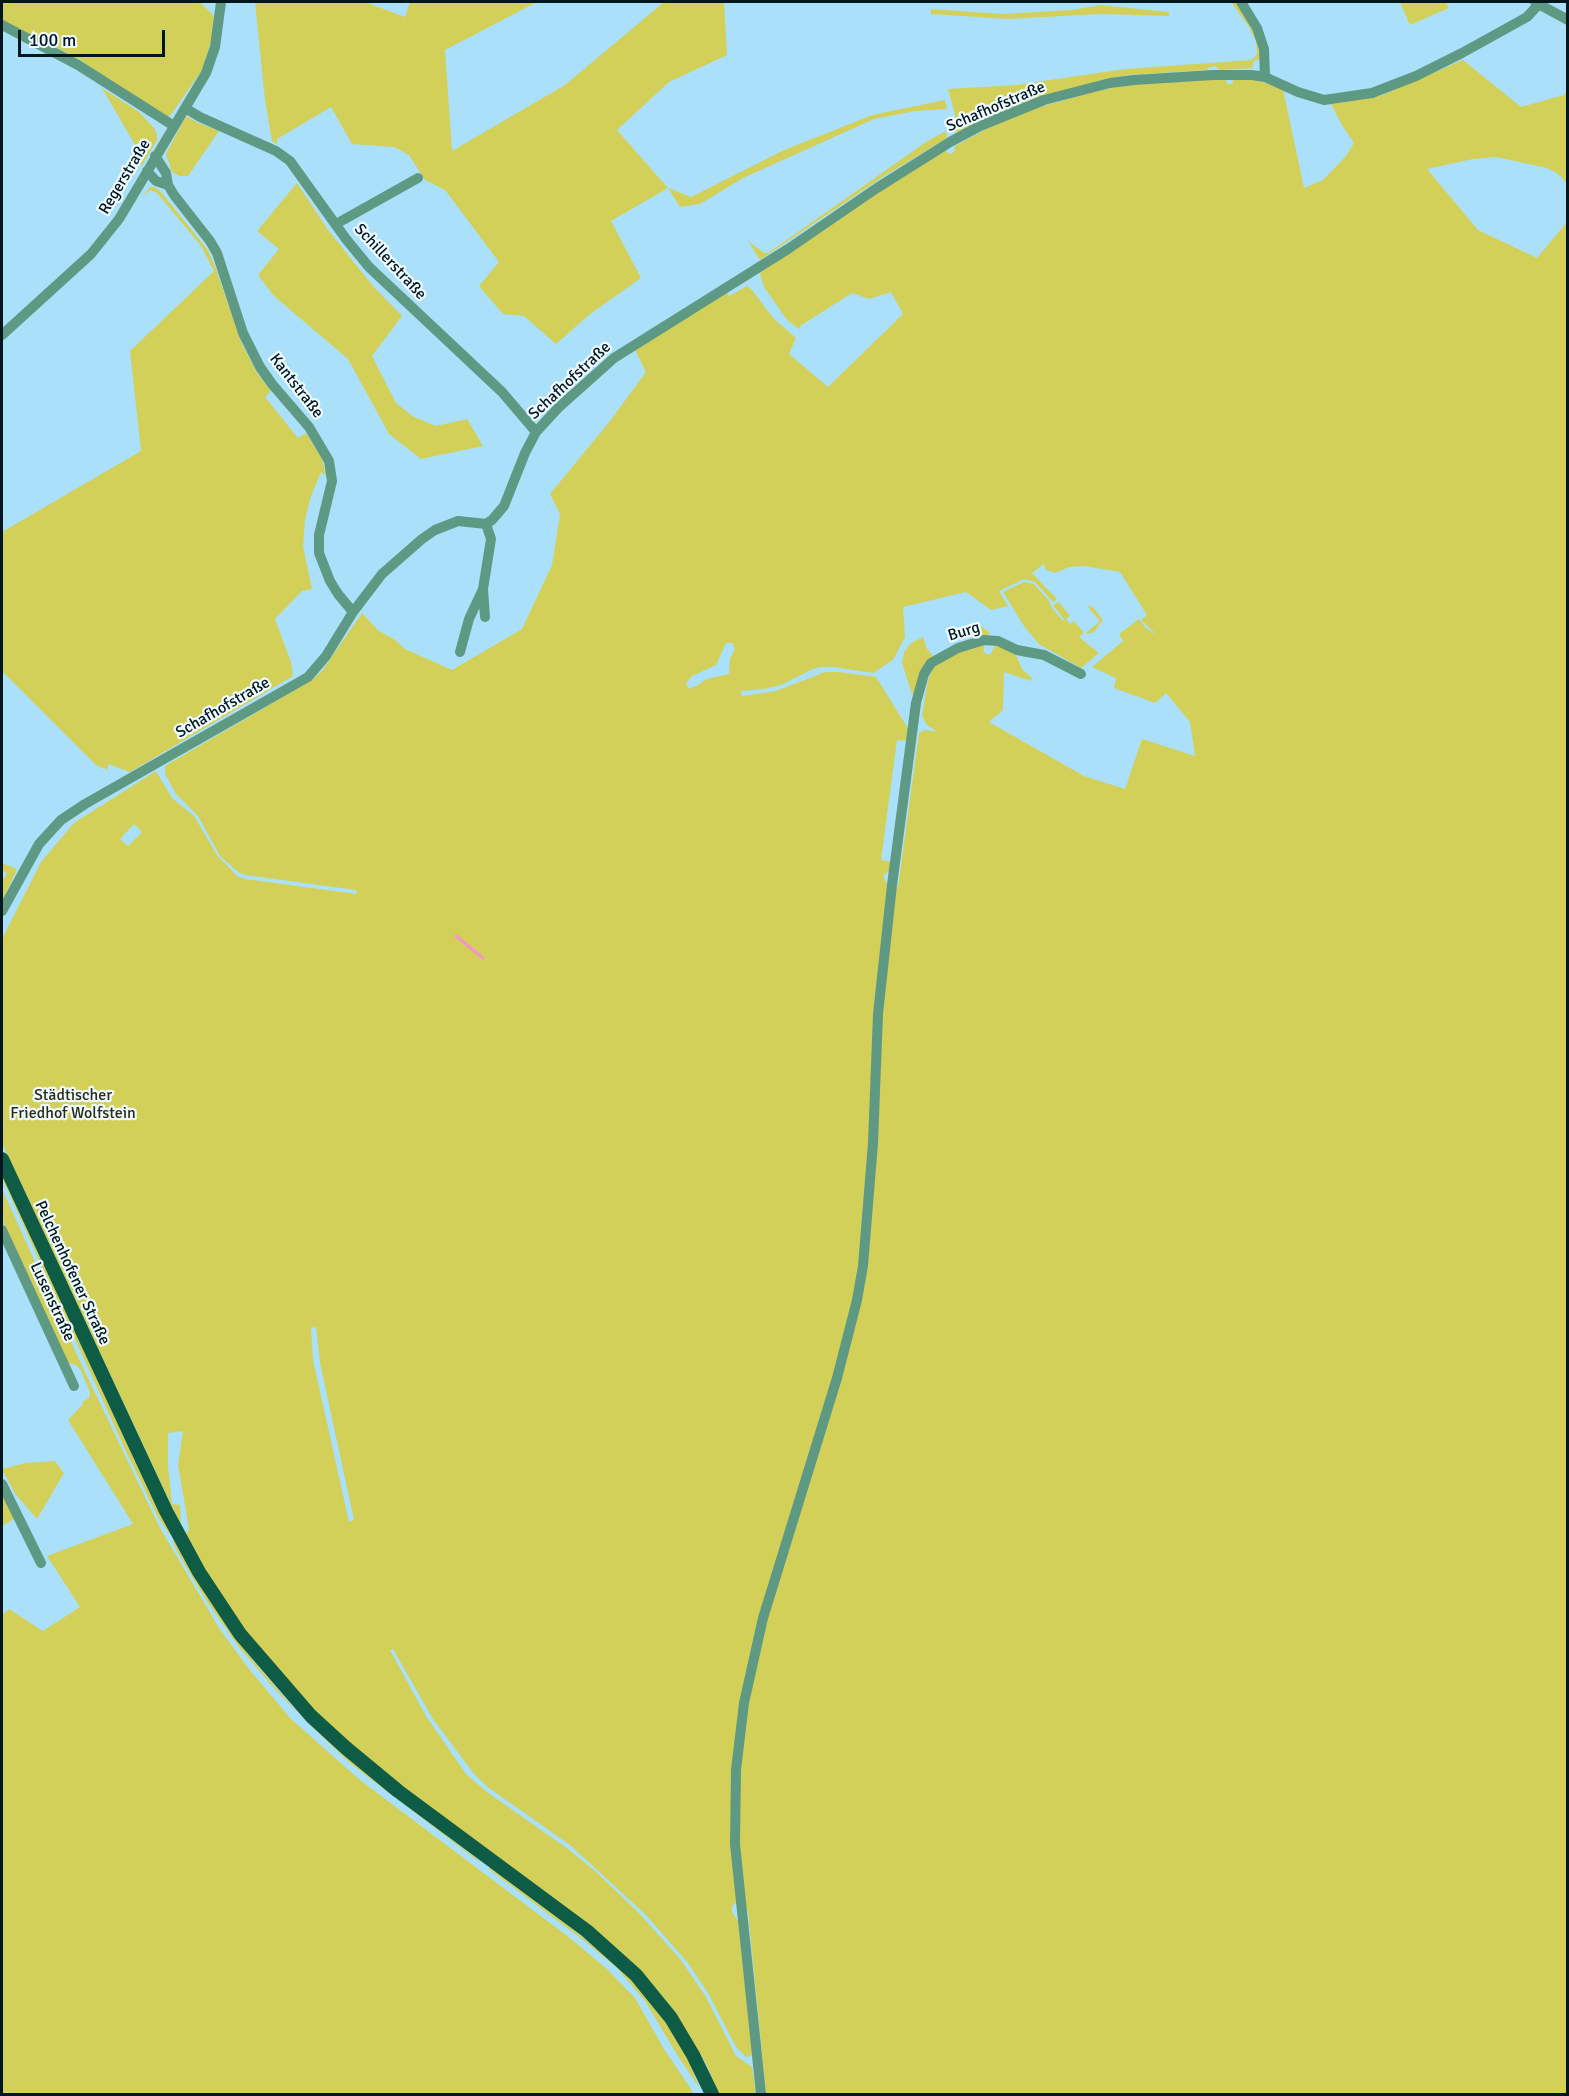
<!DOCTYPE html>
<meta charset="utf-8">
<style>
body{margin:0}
#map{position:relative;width:1569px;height:2096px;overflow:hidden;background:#aae0f9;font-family:Signika,sans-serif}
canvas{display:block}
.frame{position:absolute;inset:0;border:3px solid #02161e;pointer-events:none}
.scale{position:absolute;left:18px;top:30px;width:147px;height:27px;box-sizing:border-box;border:3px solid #02161e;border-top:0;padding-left:8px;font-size:18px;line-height:21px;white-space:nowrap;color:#02161e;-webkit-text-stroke:4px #effaff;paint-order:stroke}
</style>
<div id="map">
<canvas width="1569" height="2096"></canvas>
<div class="frame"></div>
<div class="scale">100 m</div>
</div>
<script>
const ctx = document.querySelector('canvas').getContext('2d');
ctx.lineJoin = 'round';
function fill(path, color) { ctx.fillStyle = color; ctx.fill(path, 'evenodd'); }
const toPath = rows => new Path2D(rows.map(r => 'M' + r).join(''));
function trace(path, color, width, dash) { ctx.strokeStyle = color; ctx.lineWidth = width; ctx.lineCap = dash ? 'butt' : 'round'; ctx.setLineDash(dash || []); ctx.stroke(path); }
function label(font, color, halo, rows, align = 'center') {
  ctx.font = font + ' Signika,sans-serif'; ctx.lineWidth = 4.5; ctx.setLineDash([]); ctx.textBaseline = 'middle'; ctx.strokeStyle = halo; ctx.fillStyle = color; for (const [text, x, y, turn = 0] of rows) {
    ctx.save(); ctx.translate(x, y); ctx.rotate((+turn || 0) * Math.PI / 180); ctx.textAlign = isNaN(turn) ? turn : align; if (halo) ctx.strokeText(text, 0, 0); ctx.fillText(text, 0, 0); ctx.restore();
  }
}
fill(toPath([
 [2,2,200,2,214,16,212,38,202,70,172,113,168,117,154,110,79,59,2,20],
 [255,2,365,2,405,17,410,2,537,2,445,50,452,151,565,85,664,2,724,2,727,55,669,82,617,130,668,188,691,197,782,151,872,115,945,100,947,109,915,111,874,119,743,178,700,204,680,207,668,188,611,221,641,278,590,314,556,344,524,316,503,314,479,286,499,262,445,190,425,180,409,155,394,147,352,144,331,107,277,139,277,144,272,141,265,100],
 [1231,2,1237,2,1260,44,1260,61,1257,59,1253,62,1253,68,1219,70,1216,66,1208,68,1207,70,1129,75,1106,79,1032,99,955,133,955,115,948,89,1016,85,1125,69,1251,60,1256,56,1257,51,1256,42,1249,27],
 [1400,2,1446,2,1449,8,1410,25],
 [1100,5,1169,12,1169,16,1101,14,1007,19,931,14,931,9,1002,14,1072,10],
 [1463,60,1521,107,1564,95,1567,90,1567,183,1557,173,1547,168,1496,157,1473,159,1427,169,1478,230,1537,258,1567,222,1567,2094,766,2094,748,1911,736,1903,732,1906,732,1912,738,1921,752,2053,751,2056,746,2057,736,2047,708,1993,688,1963,646,1915,570,1845,489,1788,474,1774,433,1719,393,1649,390,1650,426,1716,466,1774,487,1792,568,1849,595,1871,639,1913,681,1960,706,1997,736,2056,752,2067,756,2094,719,2094,706,2064,681,2022,641,1971,614,1946,396,1782,335,1731,299,1695,259,1650,228,1608,185,1536,189,1529,188,1523,178,1465,183,1431,168,1433,168,1466,172,1504,180,1505,181,1526,2,1143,2,1128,4,1126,2,1120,2,939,41,862,74,823,156,771,172,798,194,816,217,855,237,876,245,879,357,894,356,890,245,875,238,872,220,856,198,816,176,794,165,774,165,766,312,680,322,671,362,613,379,631,394,639,405,649,452,670,522,629,552,565,560,514,550,494,610,421,646,372,634,348,726,292,729,296,747,286,752,290,774,319,796,338,789,354,828,387,903,314,891,292,869,299,852,293,800,326,799,329,787,320,764,287,760,274,763,270,888,186,944,150,950,154,954,152,955,146,990,127,1030,110,1092,92,1127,85,1225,78,1227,84,1233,84,1232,78,1254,79,1283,89,1304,188,1323,180,1346,156,1354,143,1342,125,1331,104,1380,96],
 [1044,564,1046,570,1055,573,1069,567,1084,566,1120,572,1147,615,1141,620,1157,635,1146,628,1139,619,1119,634,1123,641,1092,667,1116,678,1114,688,1155,703,1166,693,1190,722,1195,756,1142,739,1125,789,1084,776,989,722,1003,710,1004,672,1031,681,1032,678,1022,669,1016,655,996,644,990,655,983,652,985,644,948,656,933,668,928,680,922,716,926,724,937,732,925,730,919,733,898,887,888,887,883,875,890,871,892,862,881,860,897,740,908,741,909,730,876,677,839,672,825,672,776,691,742,696,741,691,764,689,781,685,813,669,821,667,834,667,873,673,893,660,905,637,903,607,966,592,991,610,1008,606,999,591,1024,579,1035,582,1053,602,1057,599,1032,573],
 [726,643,732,643,735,648,730,659,729,674,707,679,698,685,689,689,686,683,692,676,716,665],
 [134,824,142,832,128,846,120,839],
 [316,1327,320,1363,354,1520,349,1522,313,1360,311,1328],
 [102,88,139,112,154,128,157,134,157,140,141,167,138,150],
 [186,116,198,123,219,131,188,176,180,176,172,172,166,154],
 [946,131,947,138,881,178,760,260,748,241,764,253,768,253,926,142],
 [297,183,328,230,373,286,402,316,372,356,396,403,414,417,436,426,467,419,483,446,421,459,389,434,348,359,274,296,258,275,279,249,257,231],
 [150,187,154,187,160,191,207,249,215,266,241,342,257,373,271,391,265,397,298,438,306,433,322,459,326,476,321,472,310,499,305,520,303,546,312,589,302,591,275,619,291,662,293,676,130,772,108,764,108,770,96,765,2,671,2,532,141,451,130,351,214,271,201,246,157,193,150,190,141,198],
 [1024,582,1034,584,1049,601,1052,608,1063,621,1064,619,1053,605,1059,602,1070,616,1066,619,1070,624,1074,621,1084,633,1079,637,1099,653,1081,668,1039,644,1024,626,1003,592],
 [1087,606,1093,607,1103,620,1094,632,1087,634,1085,634,1100,621],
 [978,624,990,633,988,636,975,639,970,634],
 [923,637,927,649,933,656,916,692,912,694,902,663,904,652,911,643],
 [2,863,17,869,2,902,2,880,7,874,2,869],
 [2,1170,123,1435,170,1532,170,1535,158,1517,124,1447,2,1178],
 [2,1189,83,1368,160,1528,219,1628,249,1669,291,1719,360,1780,570,1938,607,1969,635,1998,664,2049,693,2092,688,2094,2,2094,2,1615,9,1609,43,1631,80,1607,47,1556,133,1524,68,1420,83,1404,82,1402,89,1398,90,1392,80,1369,76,1365,68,1363,2,1220],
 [55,1461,64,1473,37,1519,16,1495,2,1469,26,1463],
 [2,1493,14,1519,2,1526],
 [172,1540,175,1541,227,1624,247,1653,302,1718,273,1687,238,1646,206,1600,178,1553],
 [307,1722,390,1792,390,1794,350,1763],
 [397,1799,398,1799,484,1864,474,1858],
 [489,1866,565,1923,618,1966,648,1998,670,2029,690,2064,700,2089,676,2053,645,2001,617,1968,587,1943,489,1869]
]), '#d3d05a');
trace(toPath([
 [456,936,483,958]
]), '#f395c6', 3);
trace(toPath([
 [1241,2,1257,28,1264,49,1265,77],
 [1535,2,1568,20],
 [2,25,78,65,174,126],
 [185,108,200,117,276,151,290,161,346,239,369,267,502,392,536,432],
 [155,156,166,173,168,185,174,195,210,241,217,253,243,333,260,367,272,384,309,427,329,461,332,481,319,535,319,553,330,581,338,594,353,612],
 [147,171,156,181,168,185],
 [336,224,418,178],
 [2,335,91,254,119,219,206,73,215,47,221,2],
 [485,617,483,589,491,539,486,524],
 [460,652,469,619,483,589],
 [2,911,39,844,61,820,85,804,308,677,326,656,353,612,382,574,422,539,435,530,458,521,486,524,492,520,504,506,525,453,536,432,558,408,614,358,788,249,877,188,950,142,980,126,1044,100,1110,83,1134,80,1213,75,1252,75,1265,77,1298,92,1324,100,1372,93,1416,76,1462,53,1527,17,1539,4],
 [2,1230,74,1386],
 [2,1484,41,1563],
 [761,2094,735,1844,736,1770,744,1703,763,1618,837,1378,857,1300,863,1266,873,1143,878,1014,892,885,916,703,924,674,931,663,958,648,984,640,998,641,1017,650,1044,655,1081,674]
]), '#5e9a83', 10);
trace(toPath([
 [2,1159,166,1511,199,1572,240,1634,311,1716,346,1748,398,1791,587,1931,636,1975,671,2018,693,2055,712,2094]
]), '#0e5c45', 14);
label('16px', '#02161e', '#effaff', [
 ["Schafhofstraße",996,107,-23],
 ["Regerstraße",125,177,-59],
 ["Schillerstraße",390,262,47],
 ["Schafhofstraße",570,381,-43],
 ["Kantstraße",296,386,52],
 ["Burg",964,632,-17],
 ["Schafhofstraße",223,708,-30],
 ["Pelchenhofener Straße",72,1273,65],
 ["Lusenstraße",52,1302,65]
]);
label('16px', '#2b2a13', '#effaff', [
 ["Städtischer",73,1096],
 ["Friedhof Wolfstein",73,1114]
]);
</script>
